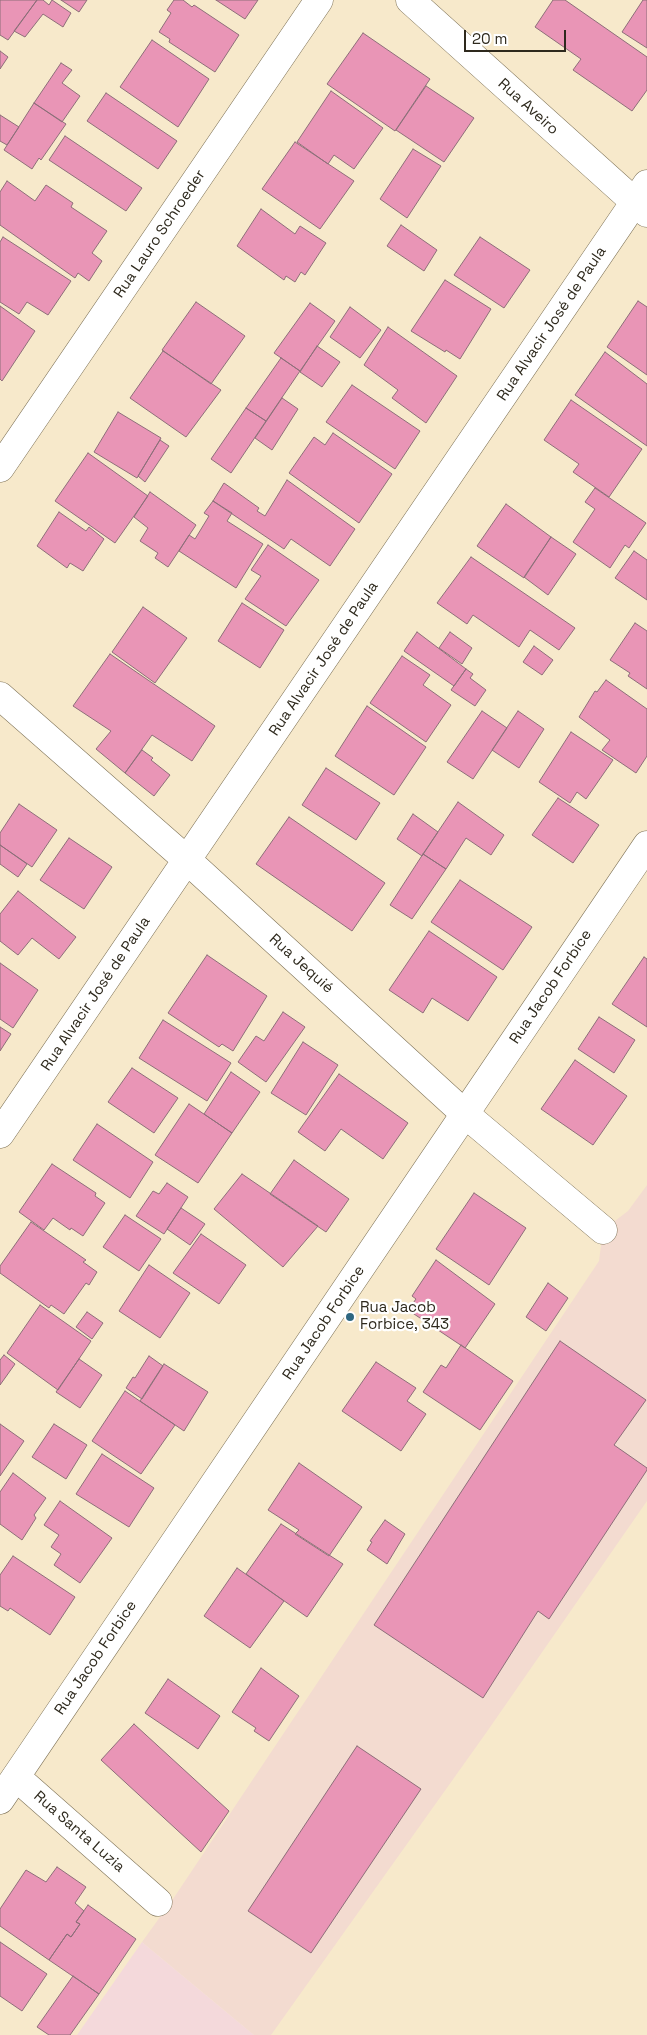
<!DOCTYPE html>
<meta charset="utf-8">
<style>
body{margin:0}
#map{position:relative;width:647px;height:2035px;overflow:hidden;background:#f7e9cb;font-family:"Space Grotesk",sans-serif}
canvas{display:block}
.scale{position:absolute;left:464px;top:30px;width:102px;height:22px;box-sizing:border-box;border:2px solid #2e291d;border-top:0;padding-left:6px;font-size:15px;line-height:18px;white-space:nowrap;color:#2e291d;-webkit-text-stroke:4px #fff;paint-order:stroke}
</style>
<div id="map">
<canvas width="647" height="2035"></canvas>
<div class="scale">20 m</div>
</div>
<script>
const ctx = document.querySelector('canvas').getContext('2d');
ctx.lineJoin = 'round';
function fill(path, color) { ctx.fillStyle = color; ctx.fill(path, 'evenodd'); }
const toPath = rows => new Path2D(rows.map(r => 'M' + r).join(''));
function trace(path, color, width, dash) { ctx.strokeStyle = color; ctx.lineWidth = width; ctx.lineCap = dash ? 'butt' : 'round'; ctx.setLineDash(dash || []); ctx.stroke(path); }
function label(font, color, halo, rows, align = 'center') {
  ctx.font = font + ' "Space Grotesk",sans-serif'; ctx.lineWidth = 4.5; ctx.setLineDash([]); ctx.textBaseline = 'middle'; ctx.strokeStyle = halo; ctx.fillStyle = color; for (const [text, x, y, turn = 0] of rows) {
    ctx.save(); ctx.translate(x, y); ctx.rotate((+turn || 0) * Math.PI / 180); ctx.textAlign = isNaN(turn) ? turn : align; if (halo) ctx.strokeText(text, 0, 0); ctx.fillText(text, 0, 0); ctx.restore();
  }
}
fill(toPath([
 [647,1185,647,1501,486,1733,271,2035,254,2035,142,1942,160,1917,158,1902,173,1899,599,1261,603,1230,628,1211]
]), '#f3dbd0');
fill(toPath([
 [142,1942,254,2035,77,2035]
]), '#f4d9db');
const building = toPath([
 [0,0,37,0,8,40,0,35,0,0],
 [37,0,43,0,49,5,52,0,71,13,63,27,43,14,25,37,14,31,37,0],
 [61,0,87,0,79,12,61,0],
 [174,0,183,0,192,7,194,5,239,35,215,72,169,42,170,39,159,32,171,13,167,10,174,0],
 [216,0,258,0,245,19,216,0],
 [553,0,565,0,647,57,647,90,632,111,573,70,581,59,535,27,553,0],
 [643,0,647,0,647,48,622,32,643,0],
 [363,33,430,79,395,131,327,84,363,33],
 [152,40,209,79,178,127,120,87,152,40],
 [0,51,8,57,0,69,0,51],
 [61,63,72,70,62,83,80,96,62,122,34,103,61,63],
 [426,86,474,118,444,162,396,130,426,86],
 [331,91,383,128,354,169,334,155,328,164,297,142,331,91],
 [106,93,177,141,158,169,87,121,106,93],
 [34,103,66,124,41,160,39,158,32,169,4,150,34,103],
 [0,115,19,127,7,145,0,141,0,115],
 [65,136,142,188,126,211,49,160,65,136],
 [295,142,354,181,320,229,262,189,295,142],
 [413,149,441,166,407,218,380,199,413,149],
 [7,181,35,201,46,185,73,203,71,207,107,231,92,253,102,261,89,281,78,273,75,278,0,225,0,192,7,181],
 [261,209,295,234,300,226,326,243,305,275,301,272,295,282,286,276,284,280,237,246,261,209],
 [401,225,437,250,424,271,387,246,401,225],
 [3,237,71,281,48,315,27,302,19,314,0,302,0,242,3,237],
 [480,237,530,270,504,308,454,275,480,237],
 [445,280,491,309,460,359,446,350,445,352,411,331,445,280],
 [638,301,647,307,647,375,607,347,638,301],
 [196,302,245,336,211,384,162,350,196,302],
 [310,303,335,321,300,371,274,353,310,303],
 [0,306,35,331,2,381,0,379,0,306],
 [350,307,381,330,360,358,330,337,350,307],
 [388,327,457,376,426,423,392,398,398,390,364,365,388,327],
 [317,346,340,362,322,387,300,372,317,346],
 [163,351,221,390,186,437,130,398,163,351],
 [605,352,647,384,647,446,575,395,605,352],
 [281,358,300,371,266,421,246,408,281,358],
 [352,385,420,431,395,469,326,422,352,385],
 [282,398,298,409,272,450,255,438,282,398],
 [571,400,642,449,609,497,573,472,579,464,544,440,571,400],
 [246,408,266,421,231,473,211,459,246,408],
 [118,412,161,438,137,478,94,452,118,412],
 [333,433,392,474,359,523,289,473,314,437,325,445,333,433],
 [160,440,169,446,145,482,138,476,160,440],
 [88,453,148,496,115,543,55,501,88,453],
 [287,480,355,529,330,566,291,539,284,549,213,501,224,483,259,508,257,511,265,516,287,480],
 [595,488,646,523,629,548,625,545,610,568,573,542,595,509,585,502,595,488],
 [150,492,196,525,168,567,155,558,158,553,140,541,148,528,134,517,150,492],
 [213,501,232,513,227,521,263,544,236,588,179,551,189,535,195,539,209,516,204,513,213,501],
 [506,504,551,537,524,578,477,546,506,504],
 [59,512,86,531,89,527,104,539,83,571,70,563,67,568,37,546,59,512],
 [551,537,576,554,548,595,524,577,551,537],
 [268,545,319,580,286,626,245,599,261,576,251,570,268,545],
 [634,551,647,560,647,600,615,578,634,551],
 [471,557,575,628,559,650,530,630,519,647,473,615,467,624,437,603,471,557],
 [242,603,284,630,260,668,218,641,242,603],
 [143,607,187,638,155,683,112,652,143,607],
 [635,623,647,631,647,689,628,676,630,673,610,660,635,623],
 [417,632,466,669,454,686,404,651,417,632],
 [450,632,472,648,462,664,439,648,450,632],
 [534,646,553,660,542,675,523,662,534,646],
 [110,654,215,726,192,761,152,735,125,773,96,749,111,731,73,706,110,654],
 [402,656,430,675,423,685,451,705,426,742,370,703,402,656],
 [466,669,473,674,470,678,486,690,475,706,451,690,466,669],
 [606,680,647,709,647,756,636,773,602,750,610,740,579,717,595,691,597,692,606,680],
 [367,706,426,747,394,795,335,756,367,706],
 [482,711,507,728,473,779,447,762,482,711],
 [518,711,544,729,519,768,492,750,518,711],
 [571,732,613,760,586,799,577,792,570,803,539,782,571,732],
 [142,750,153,758,151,760,170,775,154,796,125,773,142,750],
 [326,768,380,803,356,840,302,805,326,768],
 [558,798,599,825,573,863,532,835,558,798],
 [458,802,504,835,491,855,466,838,446,869,423,854,458,802],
 [19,804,57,830,32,867,0,845,0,833,19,804],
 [413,814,438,832,422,856,397,839,413,814],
 [289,817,385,883,352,931,256,864,289,817],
 [69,838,112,867,84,909,40,880,69,838],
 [0,845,27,864,18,877,0,864,0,845],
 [423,854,446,869,412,919,390,905,423,854],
 [460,880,532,927,503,970,431,922,460,880],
 [18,891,76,937,59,959,32,938,18,955,0,941,0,914,18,891],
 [429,931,497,977,468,1021,432,998,423,1013,389,990,429,931],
 [207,955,267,996,233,1051,222,1044,219,1047,168,1013,207,955],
 [644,957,647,959,647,1027,612,1004,644,957],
 [0,963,38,990,13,1028,0,1019,0,963],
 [283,1012,305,1027,266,1082,238,1062,256,1036,264,1041,283,1012],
 [599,1017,635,1040,614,1073,578,1049,599,1017],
 [163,1020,231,1063,207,1101,139,1058,163,1020],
 [0,1027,11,1034,0,1051,0,1027],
 [303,1042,338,1065,306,1115,271,1093,303,1042],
 [575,1060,627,1096,593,1145,541,1109,575,1060],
 [132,1068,178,1098,154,1133,108,1102,132,1068],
 [231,1072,260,1092,232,1133,204,1114,231,1072],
 [339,1074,408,1123,383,1159,341,1129,325,1151,298,1132,339,1074],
 [189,1104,232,1133,198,1183,155,1155,189,1104],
 [97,1124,153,1162,130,1198,73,1160,97,1124],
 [294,1160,349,1199,326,1232,270,1194,294,1160],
 [52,1164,96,1193,95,1196,105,1203,83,1236,71,1228,70,1230,53,1218,44,1230,19,1212,52,1164],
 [242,1174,318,1226,283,1267,214,1209,242,1174],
 [167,1183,188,1197,164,1234,136,1216,153,1191,159,1194,167,1183],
 [474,1193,526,1228,489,1285,436,1249,474,1193],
 [181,1208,205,1224,190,1245,167,1229,181,1208],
 [125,1215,161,1239,139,1271,103,1247,125,1215],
 [31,1222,86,1260,83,1262,97,1272,89,1285,86,1283,64,1314,51,1305,49,1308,0,1273,0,1266,31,1222],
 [201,1234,246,1265,219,1304,173,1273,201,1234],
 [436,1260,495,1304,465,1348,408,1310,416,1299,412,1296,436,1260],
 [149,1265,190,1293,160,1338,119,1311,149,1265],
 [548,1283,568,1298,546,1331,526,1317,548,1283],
 [40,1305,91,1341,58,1390,7,1353,40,1305],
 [87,1312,103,1323,92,1339,76,1327,87,1312],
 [560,1341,646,1400,614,1445,647,1468,647,1470,549,1619,538,1611,483,1698,374,1625,560,1341],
 [461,1345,513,1381,480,1430,423,1392,441,1365,446,1368,461,1345],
 [4,1355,15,1364,0,1385,0,1360,4,1355],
 [149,1356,163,1366,142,1399,126,1388,133,1377,135,1378,149,1356],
 [79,1359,102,1375,80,1408,56,1392,79,1359],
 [376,1362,416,1388,407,1401,426,1414,401,1451,342,1411,376,1362],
 [164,1364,208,1392,184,1431,140,1401,164,1364],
 [125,1391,175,1425,141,1474,92,1441,125,1391],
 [0,1424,24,1441,0,1476,0,1424],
 [54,1424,87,1445,66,1479,32,1457,54,1424],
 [102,1454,154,1488,129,1527,76,1494,102,1454],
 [299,1463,362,1507,329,1556,295,1534,299,1530,268,1510,299,1463],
 [13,1473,46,1498,34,1515,36,1518,22,1540,0,1524,0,1492,13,1473],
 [60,1501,112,1538,80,1583,54,1565,61,1554,51,1547,59,1535,44,1525,60,1501],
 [385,1520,405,1534,387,1564,367,1550,372,1542,370,1541,385,1520],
 [281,1524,343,1564,307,1617,246,1574,281,1524],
 [13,1556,75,1597,50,1635,10,1608,8,1611,0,1606,0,1575,13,1556],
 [237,1568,284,1601,250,1648,204,1616,237,1568],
 [261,1668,299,1696,269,1741,254,1731,256,1728,232,1712,261,1668],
 [168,1679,220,1716,198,1749,145,1713,168,1679],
 [134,1724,229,1811,201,1852,101,1760,134,1724],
 [357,1746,421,1789,311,1953,248,1911,357,1746],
 [57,1867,86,1887,75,1903,84,1911,76,1922,80,1924,71,1937,67,1934,49,1960,0,1926,0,1909,26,1870,46,1882,57,1867],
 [88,1905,136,1939,99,1994,49,1960,67,1934,71,1937,80,1924,76,1922,88,1905],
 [0,1942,47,1974,22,2011,0,1996,0,1942],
 [73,1976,99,1994,70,2035,49,2035,37,2027,73,1976]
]);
fill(building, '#e995b6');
trace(building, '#8d6e79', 1);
const minor = toPath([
 [410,0,647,213],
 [0,468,319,0],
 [0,696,187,860,465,1114,603,1230],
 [0,1134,647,184],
 [16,1777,158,1902]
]);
const tertiary = toPath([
 [0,1800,647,845]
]);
trace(minor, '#7f7358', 29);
trace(tertiary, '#7f7358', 29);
trace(minor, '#fff', 28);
trace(tertiary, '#fff', 28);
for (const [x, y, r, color] of [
 [350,1317,5,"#2e6781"]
]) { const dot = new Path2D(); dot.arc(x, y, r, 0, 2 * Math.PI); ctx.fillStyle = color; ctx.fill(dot); trace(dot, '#fff', 2); }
label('15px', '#2e291d', '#fff', [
 ["Rua Aveiro",528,107,42],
 ["Rua Lauro Schroeder",160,234,-56],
 ["Rua Alvacir José de Paula",552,324,-56],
 ["Rua Alvacir José de Paula",324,659,-56],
 ["Rua Jequié",301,964,42],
 ["Rua Jacob Forbice",551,987,-56],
 ["Rua Alvacir José de Paula",96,994,-56],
 ["Rua Jacob Forbice",324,1323,-56],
 ["Rua Jacob Forbice",96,1658,-56],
 ["Rua Santa Luzia",79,1832,41]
]);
label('15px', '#2e291d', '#fff', [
 ["Rua Jacob",360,1308],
 ["Forbice, 343",360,1325]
], 'left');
</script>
